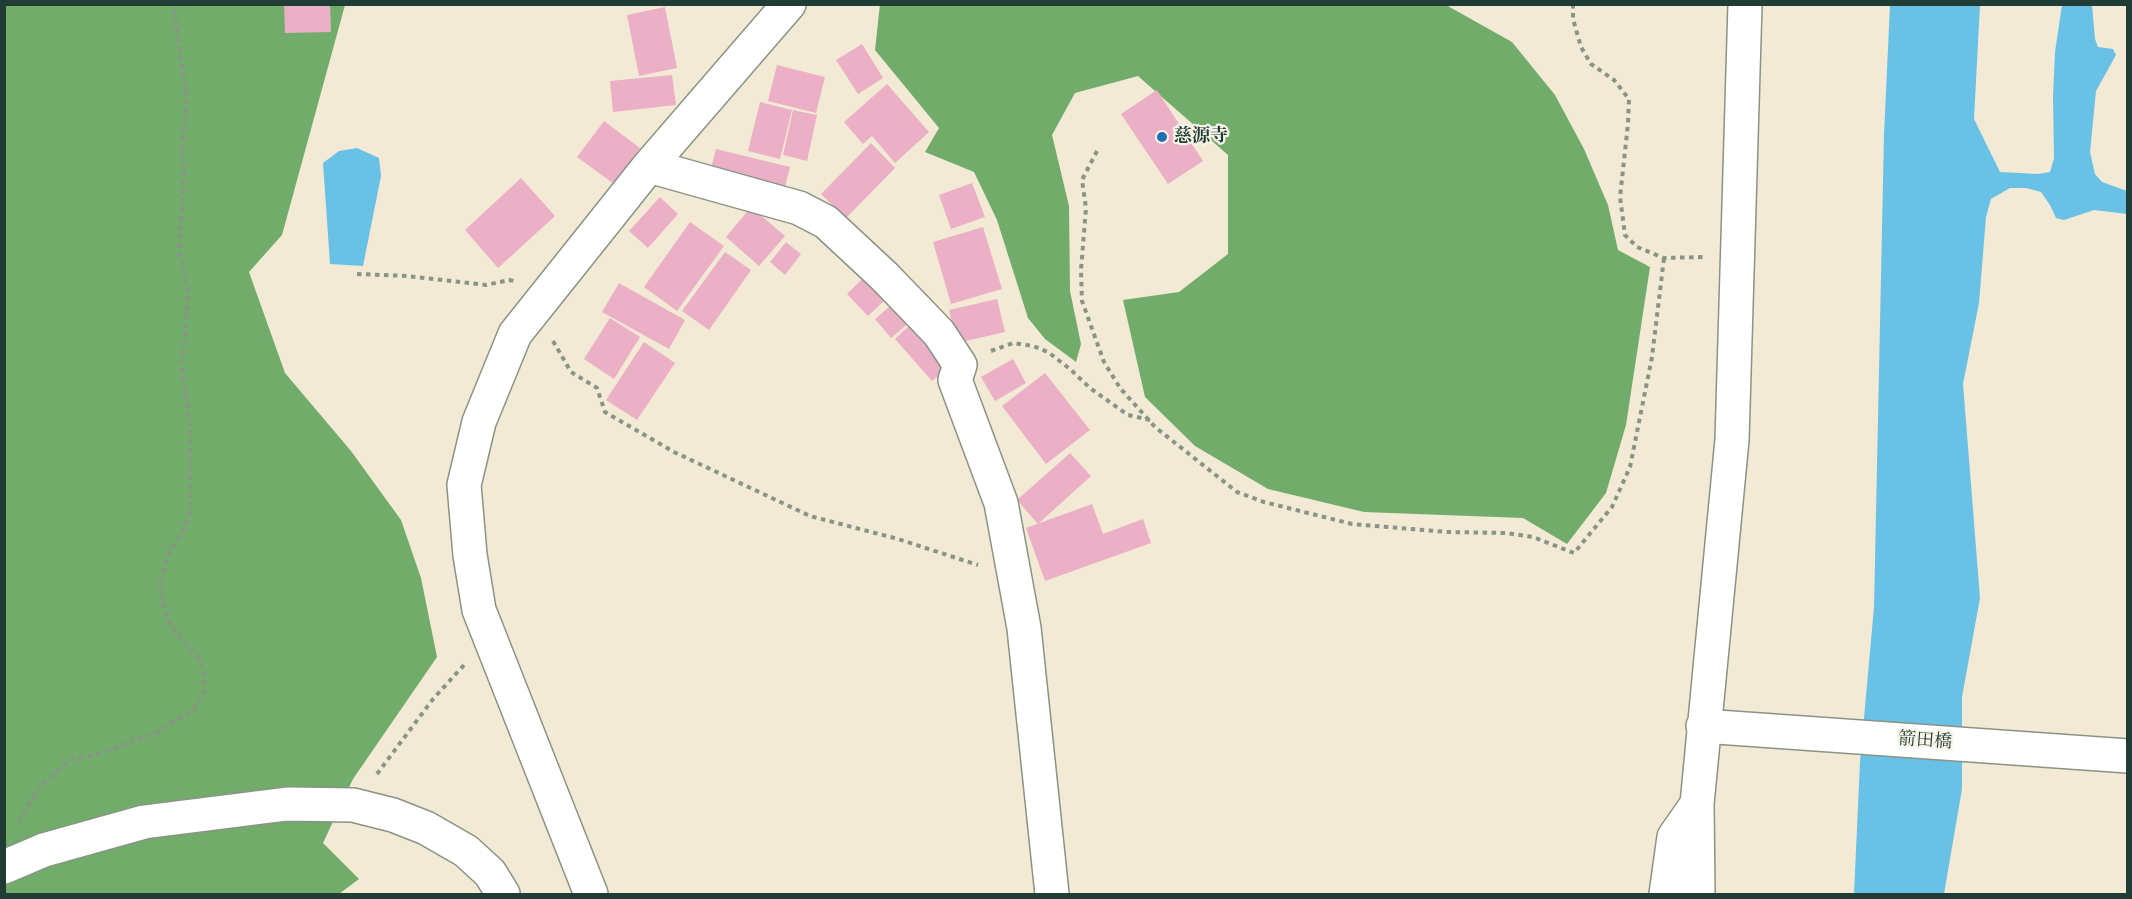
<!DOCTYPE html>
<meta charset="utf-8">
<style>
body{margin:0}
#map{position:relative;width:2132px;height:899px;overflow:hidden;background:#f2ead5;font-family:"IM FELL DW Pica",serif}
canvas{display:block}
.frame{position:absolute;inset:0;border:6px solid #1f3d34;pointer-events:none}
</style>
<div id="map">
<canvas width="2132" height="899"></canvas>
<div class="frame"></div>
</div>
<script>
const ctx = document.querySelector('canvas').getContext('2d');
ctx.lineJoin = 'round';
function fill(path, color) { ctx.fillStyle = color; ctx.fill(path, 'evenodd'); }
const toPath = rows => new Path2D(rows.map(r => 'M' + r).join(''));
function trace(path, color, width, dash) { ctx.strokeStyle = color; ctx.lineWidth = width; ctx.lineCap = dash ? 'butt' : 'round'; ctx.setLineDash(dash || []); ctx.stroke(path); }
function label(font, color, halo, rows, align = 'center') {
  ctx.font = font + ' "IM FELL DW Pica","Noto Serif JP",serif'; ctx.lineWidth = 4.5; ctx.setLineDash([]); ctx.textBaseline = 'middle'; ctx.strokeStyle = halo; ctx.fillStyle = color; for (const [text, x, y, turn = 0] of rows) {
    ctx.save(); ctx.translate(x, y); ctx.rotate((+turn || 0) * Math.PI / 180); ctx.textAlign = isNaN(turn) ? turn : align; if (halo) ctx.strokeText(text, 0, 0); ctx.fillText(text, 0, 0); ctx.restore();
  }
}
fill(toPath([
 [880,4,1446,5,1512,42,1555,95,1584,149,1608,205,1618,250,1650,267,1626,425,1606,493,1567,544,1523,518,1364,512,1268,489,1195,446,1145,397,1123,300,1179,292,1228,254,1228,155,1138,76,1075,93,1052,135,1069,206,1070,291,1081,344,1076,362,1045,339,1028,318,997,220,974,172,925,152,939,128,875,50],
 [5,5,345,5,282,235,249,272,285,373,351,451,401,520,421,578,437,657,353,779,323,843,359,879,339,894,5,894]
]), '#72ac6b');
fill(toPath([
 [1890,5,1980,5,1974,119,2000,172,2038,174,2050,172,2054,158,2053,96,2055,52,2062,5,2092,5,2095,39,2098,47,2113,49,2116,55,2096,91,2090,152,2095,174,2102,182,2127,191,2127,214,2094,210,2064,220,2056,218,2050,205,2041,192,2026,188,2010,188,1991,199,1986,217,1979,303,1963,384,1980,598,1962,697,1962,789,1944,894,1854,894,1860,762,1874,607,1884,135],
 [357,148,379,158,381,176,363,266,330,264,323,163,339,151]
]), '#69c1e6');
fill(toPath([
 [284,4,330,4,331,32,285,33],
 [665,7,677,68,639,76,627,15],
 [862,44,883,78,858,94,836,60],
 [777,65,825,77,816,113,768,101],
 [672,75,676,105,613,112,610,81],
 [887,84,929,132,895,163,872,136,863,144,844,122],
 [1157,90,1203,161,1168,184,1121,114],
 [760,102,792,110,780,159,748,151],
 [793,110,817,115,807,161,783,155],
 [604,121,640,148,614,184,577,157],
 [871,143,895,168,846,218,821,194],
 [716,149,790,167,784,191,710,172],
 [521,178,555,216,498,268,465,230],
 [972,183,985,217,951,229,939,195],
 [660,197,678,214,648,248,629,231],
 [751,207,785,236,759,266,726,237],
 [690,222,724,246,677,311,644,287],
 [983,227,1002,289,951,304,933,242],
 [786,242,801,254,785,275,770,262],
 [725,252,751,270,709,330,682,311],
 [864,277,886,299,868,316,847,294],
 [619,283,685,320,669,349,602,312],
 [997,299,1005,332,957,343,949,310],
 [896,301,912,320,891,338,875,319],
 [610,318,640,337,614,379,584,359],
 [912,323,950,366,932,381,895,339],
 [644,342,675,363,637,420,606,400],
 [1013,359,1026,383,995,401,981,377],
 [1045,373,1090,430,1046,464,1002,406],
 [1070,453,1091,476,1038,524,1017,500],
 [1092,504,1103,534,1143,519,1151,543,1045,581,1026,528]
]), '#ebb0c6');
const minor = toPath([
 [649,166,799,208,826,222,884,276,914,307,939,333,960,365,955,380,1001,503,1024,628,1052,894],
 [1703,726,2128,756],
 [4,867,44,850,144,822,287,804,353,805,393,815,426,828,466,851,490,873,503,894],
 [591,894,479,610,470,555,464,485,479,422,515,334,649,166,789,4],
 [1666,894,1674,837,1697,804],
 [1698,894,1697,804,1732,440,1745,4]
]);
trace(minor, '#889484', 36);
trace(toPath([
 [1573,4,1573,19,1581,47,1591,64,1614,80,1629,99,1628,124,1620,197,1625,235,1637,247,1664,258,1704,257],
 [1097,151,1082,180,1086,208,1081,270,1082,301,1104,362,1120,388,1155,427,1237,492,1264,502,1352,524,1448,532,1506,533,1533,537,1574,553,1612,507,1630,467,1652,357,1664,258],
 [357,274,407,276,486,285,509,280,514,281],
 [553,341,571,372,597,388,605,412,674,452,810,516,898,539,978,565],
 [991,351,1013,343,1033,346,1048,352,1070,369,1090,388,1128,415,1150,420],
 [377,774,433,699,464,665],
 [18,821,43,784,71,759,92,756,157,732,193,710,203,693,205,677,199,658,181,639,167,620,161,593,161,576,171,549,183,531,190,512,190,426,181,363,185,338,188,291,179,248,184,175,182,149,187,99,173,4]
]), '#889484', 4, [4.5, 4.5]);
trace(minor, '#fff', 33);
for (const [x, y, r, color] of [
 [1162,137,6,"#1f6fb2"]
]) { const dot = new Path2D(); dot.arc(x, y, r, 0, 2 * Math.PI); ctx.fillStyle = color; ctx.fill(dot); trace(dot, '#f7f3e8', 2); }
label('bold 18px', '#1f3d34', '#f7f3e8', [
 ["慈源寺",1174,137]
], 'left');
label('18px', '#1f3d34', '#f7f3e8', [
 ["箭田橋",1925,742,4]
]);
</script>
